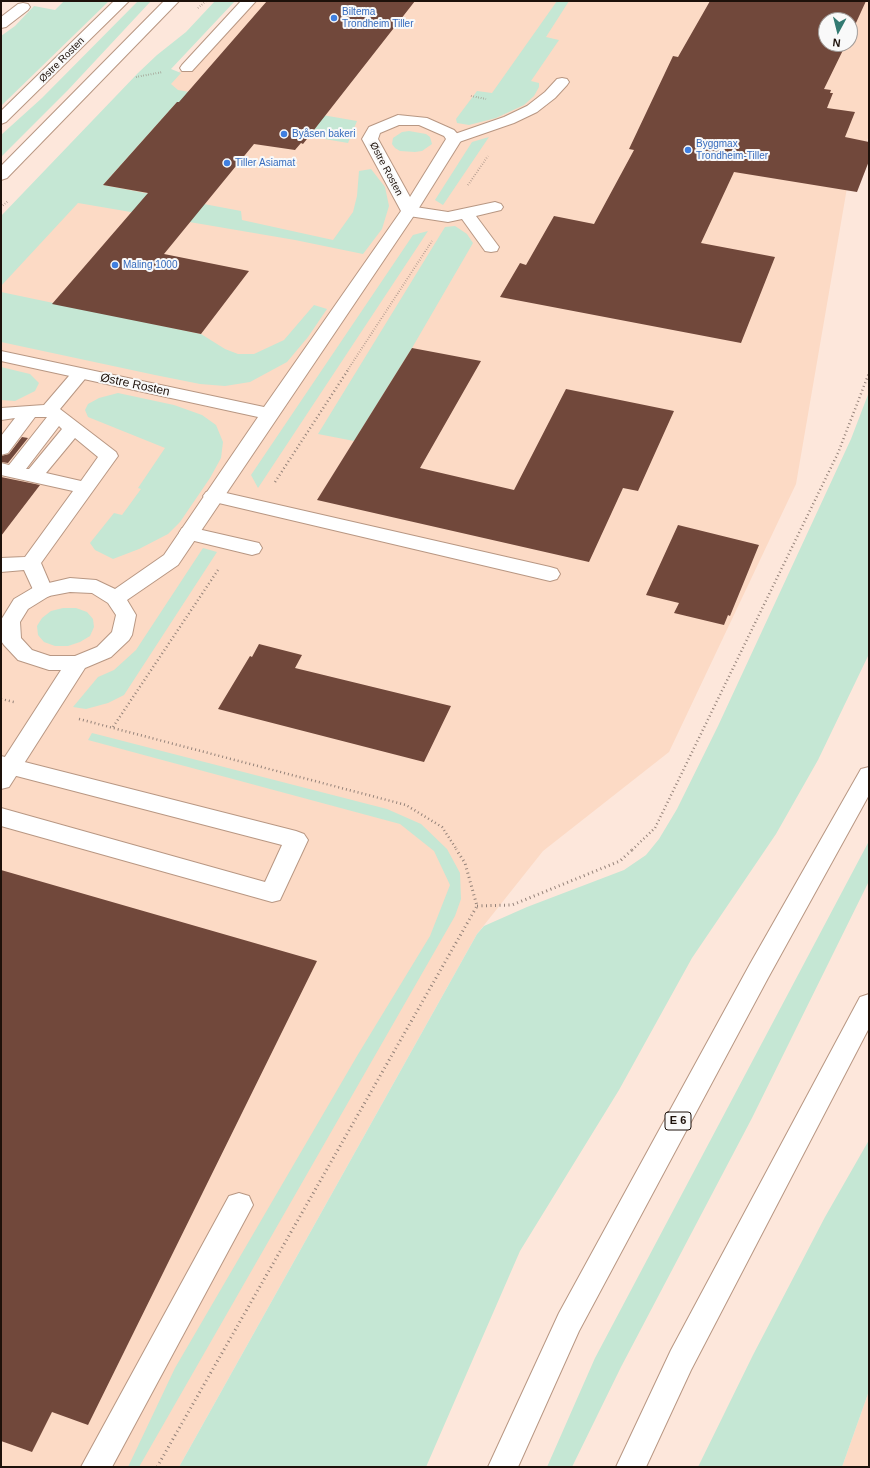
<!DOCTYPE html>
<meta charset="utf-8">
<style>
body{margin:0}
#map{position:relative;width:870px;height:1468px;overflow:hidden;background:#fde7db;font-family:Arial,sans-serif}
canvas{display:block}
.frame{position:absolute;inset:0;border:2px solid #1d110a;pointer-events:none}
.north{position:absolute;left:818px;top:12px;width:40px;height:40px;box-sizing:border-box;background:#f9f9f9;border:1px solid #a19c99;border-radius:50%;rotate:187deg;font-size:11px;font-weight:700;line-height:16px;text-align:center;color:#1d110a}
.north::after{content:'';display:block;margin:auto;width:14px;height:18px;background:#337a72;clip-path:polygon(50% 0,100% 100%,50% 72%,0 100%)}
</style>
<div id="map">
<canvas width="870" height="1468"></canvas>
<div class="frame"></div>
<div class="north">N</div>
</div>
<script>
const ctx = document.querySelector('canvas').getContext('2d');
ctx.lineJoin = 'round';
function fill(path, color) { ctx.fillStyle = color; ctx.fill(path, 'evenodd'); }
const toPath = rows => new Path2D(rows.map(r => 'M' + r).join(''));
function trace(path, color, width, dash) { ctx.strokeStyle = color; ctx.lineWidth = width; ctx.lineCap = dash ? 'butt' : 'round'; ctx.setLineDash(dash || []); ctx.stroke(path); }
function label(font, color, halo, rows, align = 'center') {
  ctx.font = font + ' Arial,sans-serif'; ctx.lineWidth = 4; ctx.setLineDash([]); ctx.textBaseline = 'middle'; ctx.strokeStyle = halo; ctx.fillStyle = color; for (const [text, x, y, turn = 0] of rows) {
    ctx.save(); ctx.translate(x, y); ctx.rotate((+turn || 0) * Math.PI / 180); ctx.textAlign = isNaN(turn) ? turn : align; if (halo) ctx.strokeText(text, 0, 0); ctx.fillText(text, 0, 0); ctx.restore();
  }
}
fill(toPath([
 [245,1,869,1,869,136,848,182,796,484,669,752,543,851,477,934,179,1467,1,1467,1,273,166,86],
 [826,20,850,20,850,44,826,44],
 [869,1391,869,1467,842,1467]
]), '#fcdac5');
fill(toPath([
 [64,1,109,1,1,106,1,36,15,26,34,6,55,10],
 [138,1,151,1,68,90,1,157,1,135,42,98],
 [215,1,235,1,171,69,181,73,171,84,178,90,357,121,348,143,307,136,177,102,103,185,241,211,242,220,333,240,353,212,357,196,359,171,371,169,385,187,389,206,382,229,363,254,295,240,78,203,1,286,1,216,138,73,157,55,186,32],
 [557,1,569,1,546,37,559,40,531,81,539,83,539,87,534,96,524,105,496,118,469,125,457,123,456,119,477,91,492,93],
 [409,131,426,134,430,137,432,144,422,151,415,152,400,151,395,148,392,144,393,138,402,132],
 [489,137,443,205,435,200,472,142],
 [455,226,467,234,473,243,412,348,354,441,318,434,445,227],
 [428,231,258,488,251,475,413,235],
 [1,292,201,334,225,349,238,354,254,354,284,340,314,305,327,309,308,337,287,362,250,382,225,386,200,384,155,375,1,342],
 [1,367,30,374,39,383,35,391,15,401,1,400],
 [869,392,869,654,818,760,776,834,692,958,619,1090,520,1251,426,1467,179,1467,477,934,484,926,527,907,624,870,646,855,659,839,677,809,718,726,851,439],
 [118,393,174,405,202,415,216,425,223,442,221,458,210,478,180,522,168,534,139,549,113,559,95,550,90,543,114,513,122,515,141,489,138,488,165,448,88,417,85,410,88,404,99,398],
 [203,548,217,552,124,695,108,703,86,709,73,707,98,677,114,670,136,650],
 [63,608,76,608,87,612,93,619,94,627,90,636,80,642,68,646,55,646,44,642,38,635,37,626,42,618,51,611],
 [92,733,387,809,421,824,447,849,460,873,461,899,455,916,139,1467,128,1467,175,1368,357,1056,430,936,450,885,434,851,400,824,88,740],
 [869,841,869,881,752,1118,621,1367,572,1467,547,1467,595,1358],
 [869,1140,869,1391,842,1467,698,1467,753,1355,825,1217]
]), '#c5e7d4');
fill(toPath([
 [267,1,415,1,303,144,301,143,295,150,254,144,164,254,249,271,201,334,52,304,148,193,103,185,177,102,179,102],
 [710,1,866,1,850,36,850,20,826,20,826,44,846,44,824,89,831,90,830,93,833,93,827,108,855,112,845,137,869,142,869,161,857,192,734,172,701,243,775,257,741,343,500,297,520,263,526,265,554,216,594,224,634,150,629,149,673,56,678,57],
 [412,348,481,361,420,468,514,490,566,389,674,411,638,491,623,488,589,562,317,500],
 [22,437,28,438,8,463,1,462,1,456,9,454],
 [1,477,40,485,1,536],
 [678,525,759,545,730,616,728,615,724,625,674,613,679,603,646,595],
 [259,644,302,655,295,668,451,706,424,762,218,709,250,656,252,657],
 [1,870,317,961,88,1425,52,1412,32,1452,1,1441]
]), '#71483b');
const lane = toPath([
 [241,1,256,1,192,71,182,71,180,68,182,65,241,1],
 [23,3,28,4,30,7,28,10,6,27,1,28,1,17,18,4,23,3],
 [562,78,567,79,569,82,567,85,555,98,537,112,514,123,459,142,449,142,446,139,449,136,504,117,527,106,545,92,557,79,562,78],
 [495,202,501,204,503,207,501,210,476,216,499,247,497,251,491,252,485,251,462,219,448,222,409,216,403,214,401,211,403,208,409,206,448,212,495,202],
 [80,369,86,370,89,374,60,409,116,452,118,456,41,563,53,591,50,596,43,598,36,596,24,570,1,572,1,558,25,557,73,491,1,475,1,463,9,465,47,417,35,417,8,453,1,455,1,436,15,418,1,420,1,408,44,405,74,370,80,369],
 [59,426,62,429,29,469,26,469,59,426],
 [75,438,98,457,81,481,46,473,75,438],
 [213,490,550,567,557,569,560,574,557,579,550,581,206,500,203,496,206,492,213,490],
 [189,527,259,543,262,548,259,553,252,555,182,538,179,533,182,528,189,527],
 [1,756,296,831,304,834,308,840,280,900,272,902,1,826,1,808,265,882,282,845,1,772,1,756],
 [239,1193,249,1196,253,1205,112,1467,81,1467,229,1196,239,1193]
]);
const street = toPath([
 [398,115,427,118,454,130,462,139,417,211,178,565,127,600,136,615,132,635,129,640,111,657,85,668,9,787,1,789,1,763,61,670,49,670,18,660,4,645,1,641,1,620,14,599,36,586,70,578,96,580,115,589,164,555,258,417,1,361,1,351,264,407,401,211,362,139,369,127,398,115],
 [399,125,419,125,444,136,446,139,410,197,378,139,380,133,399,125],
 [70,592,92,593,108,603,116,615,112,632,97,647,75,656,50,656,32,650,21,638,20,622,28,609,49,596,70,592]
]);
const secondary = toPath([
 [114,1,129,1,6,122,1,124,1,111,114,1],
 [164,1,179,1,7,178,1,180,1,166,164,1]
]);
const highway = toPath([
 [869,767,869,795,768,978,579,1331,518,1467,488,1467,559,1313,750,964,861,769,869,767],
 [869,994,869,1028,691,1370,646,1467,616,1467,671,1350,860,997,869,994]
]);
trace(lane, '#b89783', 2);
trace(street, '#b89783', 2);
trace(secondary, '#b89783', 2);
trace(highway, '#b89783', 2);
trace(toPath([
 [198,8,206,1],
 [136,77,163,72],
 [471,96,486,99],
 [468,185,488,156],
 [1,207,8,201],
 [347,371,432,241]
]), '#948279', 2, [0.5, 2]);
trace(toPath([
 [275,482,348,370],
 [1,699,14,702],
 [79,719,406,805,442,827,457,850],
 [113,727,218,570],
 [632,850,655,828,838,453,869,373]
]), '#948279', 2.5, [1, 3]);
trace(toPath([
 [477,906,512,905,620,861,633,849],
 [157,1467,477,906,465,863,456,849]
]), '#948279', 3, [1, 3.5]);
fill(lane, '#fff');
fill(street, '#fff');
fill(secondary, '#fff');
fill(highway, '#fff');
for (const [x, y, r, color] of [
 [334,18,4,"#3f7fe0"],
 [284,134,4,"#3f7fe0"],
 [688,150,4,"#3f7fe0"],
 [227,163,4,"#3f7fe0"],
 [115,265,4,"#3f7fe0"]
]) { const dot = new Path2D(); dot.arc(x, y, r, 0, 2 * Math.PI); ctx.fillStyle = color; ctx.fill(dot); trace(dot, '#f9f9f9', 1.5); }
label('10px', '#366cbe', '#f9f9f9', [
 ["Biltema",342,12],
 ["Trondheim Tiller",342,24],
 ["Byåsen bakeri",292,134],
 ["Byggmax",696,144],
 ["Trondheim-Tiller",696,156],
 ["Tiller Asiamat",235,163],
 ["Maling 1000",123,265]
], 'left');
label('10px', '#1d110a', '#f9f9f9', [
 ["Østre Rosten",62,60,-45],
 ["Østre Rosten",386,169,62]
]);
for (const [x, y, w] of [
 [678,1121,26]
]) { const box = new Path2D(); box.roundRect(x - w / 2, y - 9, w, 18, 3); ctx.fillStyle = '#f9f9f9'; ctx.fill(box); trace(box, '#1d110a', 1); }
label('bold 11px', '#1d110a', null, [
 ["E 6",678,1121]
]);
label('12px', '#1d110a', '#f9f9f9', [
 ["Østre Rosten",135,385,12]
]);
</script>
